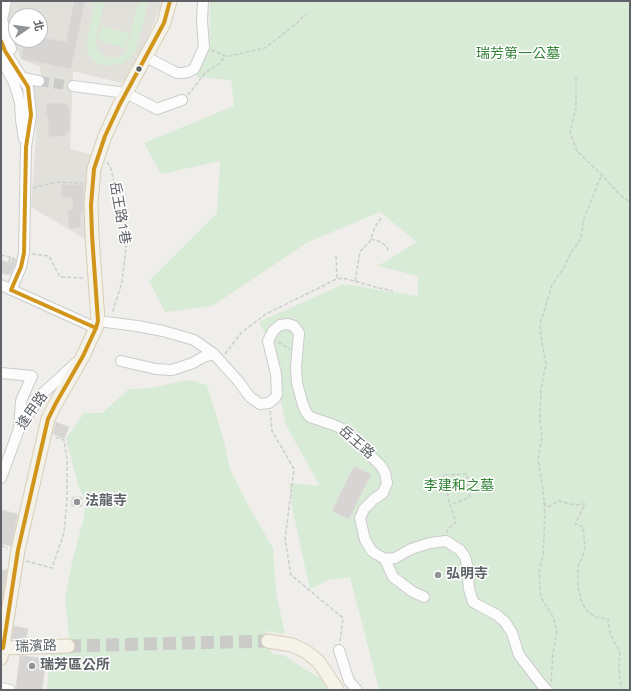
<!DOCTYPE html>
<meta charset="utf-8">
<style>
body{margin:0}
#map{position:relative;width:631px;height:691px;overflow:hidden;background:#efeeea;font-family:"Titillium Web","Noto Sans TC",sans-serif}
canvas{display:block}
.frame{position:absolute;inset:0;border:2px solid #5f6368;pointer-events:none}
.north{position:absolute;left:8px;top:8px;width:40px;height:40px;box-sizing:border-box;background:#fff;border:1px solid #bfc1c3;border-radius:50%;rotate:77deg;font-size:11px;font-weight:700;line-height:16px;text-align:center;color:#5f6368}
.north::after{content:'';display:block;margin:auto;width:14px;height:18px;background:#919496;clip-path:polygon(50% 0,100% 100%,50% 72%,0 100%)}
</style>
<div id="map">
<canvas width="631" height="691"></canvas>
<div class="frame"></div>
<div class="north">北</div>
</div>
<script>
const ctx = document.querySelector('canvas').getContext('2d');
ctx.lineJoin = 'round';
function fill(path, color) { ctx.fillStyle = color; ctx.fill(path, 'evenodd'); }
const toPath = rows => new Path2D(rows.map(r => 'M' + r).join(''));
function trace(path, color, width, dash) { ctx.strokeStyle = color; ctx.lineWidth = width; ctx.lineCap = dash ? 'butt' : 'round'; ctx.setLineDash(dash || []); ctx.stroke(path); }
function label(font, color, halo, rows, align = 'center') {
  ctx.font = font + ' "Titillium Web","Noto Sans TC",sans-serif'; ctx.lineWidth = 3; ctx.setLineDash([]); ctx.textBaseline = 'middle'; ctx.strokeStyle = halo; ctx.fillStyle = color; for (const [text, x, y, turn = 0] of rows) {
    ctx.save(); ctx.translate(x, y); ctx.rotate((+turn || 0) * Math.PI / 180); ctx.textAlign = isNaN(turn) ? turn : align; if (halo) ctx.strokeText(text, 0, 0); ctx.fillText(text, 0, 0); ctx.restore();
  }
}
fill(toPath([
 [1,1,162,1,160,9,131,75,121,83,73,71,70,149,94,155,87,240,31,207,36,134,33,86,40,83,41,76,40,67,21,59,1,8],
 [16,16,40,16,40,40,16,40]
]), '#e2e0da');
fill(toPath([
 [95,1,104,1,96,42,97,49,101,54,107,57,113,58,120,56,125,53,139,1,148,1,144,20,135,53,123,63,113,65,103,66,94,60,88,54,87,40],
 [210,1,630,1,630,690,380,690,378,686,350,577,328,580,310,589,293,512,289,483,320,486,286,425,280,398,276,353,259,322,344,284,418,296,418,276,378,266,417,242,380,212,308,242,212,306,165,312,149,281,217,213,220,161,161,174,144,143,234,106,231,80,196,77,209,46],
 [102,26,129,34,125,48,98,40],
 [189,380,207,385,224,441,230,469,249,507,273,548,276,593,285,634,266,631,272,654,284,655,298,665,325,681,331,690,47,690,50,654,71,653,65,599,72,563,79,535,84,519,85,500,79,488,66,439,84,413,102,413,129,389,150,388]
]), '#d8ebd6');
const building = toPath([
 [74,1,85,1,71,69,21,59,25,40,40,40,40,37,66,42,74,1],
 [47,103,64,103,67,105,70,111,70,131,66,132,66,136,48,137,48,117,46,117,47,103],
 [84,184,83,213,80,214,81,227,69,229,68,210,73,209,72,197,62,198,61,185,84,184],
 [12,258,16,259,15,265,10,275,1,273,1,260,11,263,12,258],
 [56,422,69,427,64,439,53,434,56,422],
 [354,466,371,474,349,519,332,511,354,466],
 [72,497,82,497,82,507,71,506,72,497],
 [1,510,18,514,11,546,1,544,1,510],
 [1,570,7,570,2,603,1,603,1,570],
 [14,626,28,629,26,639,17,640,12,638,14,626],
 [20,655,46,659,42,690,16,690,16,687,20,655]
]);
fill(building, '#d6d5d3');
trace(building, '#deddd9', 1);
trace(toPath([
 [39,81,73,86]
]), '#cbcbca', 10, [10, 5]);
trace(toPath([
 [68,646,268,641]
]), '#cbcbca', 13, [13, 6]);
const minor = toPath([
 [6,1,2,20,11,49],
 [1,41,5,51,28,87,31,115,26,147,24,253,21,267,11,290],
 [146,57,177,73,183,73,188,72,194,69,204,47,202,21,203,1],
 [1,58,14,83,20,102,21,120,24,139],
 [23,78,39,81],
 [73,86,126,93,157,109,182,100],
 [1,285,96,328],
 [98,321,137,326,163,331,194,340,214,354,239,382,250,397,260,404,269,403,275,398,277,394,276,374,268,341,273,331,280,325,288,324,294,326,299,333,296,367,297,383,303,405,306,412,310,417,331,424,343,429,350,435,381,466,385,473,387,483,383,493,374,499,364,509,360,518,365,540,371,550,376,554,385,559,395,558,411,549,430,543,446,541,460,550,465,557,467,565,469,589,473,602,480,606,497,615,505,622,512,633,519,655,542,685,547,690],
 [121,361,156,369,172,370,193,363,203,357,214,354],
 [1,373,32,376,21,401,19,429],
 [1,478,19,429,41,395,76,363],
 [385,559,393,577,413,592,424,597],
 [339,650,349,681,357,690],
 [1,688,10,690]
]);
const major = toPath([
 [268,641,292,645,305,651,318,661,325,671,337,690],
 [1,648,68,646],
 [1,658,18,550,48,419,56,403,83,356,96,328,98,321,92,235,91,205,94,169,105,136,120,104,164,23,170,1]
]);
trace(minor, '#cbcccc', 12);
trace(major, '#d7ceb8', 15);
trace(toPath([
 [211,50,221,54,225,56,229,56,265,48,296,24,303,16,307,14],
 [576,77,576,108,570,132,577,151,602,175,620,195,630,202],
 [188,95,205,73,219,64,225,56],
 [107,162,111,169,118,200,125,235,126,247,122,282,112,314],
 [33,188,56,182,82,183],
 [371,239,381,242,387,247,388,251],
 [32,254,49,256,60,277,85,278],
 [1,255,14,258],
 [336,256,337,280],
 [9,262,10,257],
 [355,281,360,252,370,241,375,227,381,218],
 [278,342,290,349],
 [225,354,241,333,266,314,323,286,334,280,342,278,355,281,375,287,393,291],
 [270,411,272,431,294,469,285,539,291,575,343,618,340,642],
 [544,502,548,507,559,501,575,505,585,504,575,524,583,527,585,546,583,556,578,566,578,586,582,603,588,612,595,617,608,619,610,633,615,643,620,651,619,666,620,680,622,690],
 [447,533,447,530,456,522,450,505,470,497,468,491,467,474,443,475,450,505],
 [1,546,8,548],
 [26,561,52,568,64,533,67,498,67,459,64,440,54,437],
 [551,682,553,653,557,632,553,617,541,597,539,572,543,556,545,514,543,490,538,459,542,437,540,419,541,389,546,364,541,337,540,324,552,285,565,266,571,252,581,239,584,218,592,199,598,183,602,175]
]), '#cacfcc', 1.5, [4, 2]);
trace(minor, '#fdfcfc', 10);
trace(major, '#f4f2e9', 13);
trace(toPath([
 [1,41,5,51,28,87,31,115,26,147,24,253,21,267,11,290],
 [11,290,96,328],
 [3,648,18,550,48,419,56,403,83,356,96,328,98,321,92,235,91,205,94,169,105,136,120,104,164,23,170,1]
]), '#d1951a', 4);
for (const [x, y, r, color] of [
 [139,69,3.5,"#5f6368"],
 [77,502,4,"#919496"],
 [438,575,4,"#919496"],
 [32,666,4,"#919496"]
]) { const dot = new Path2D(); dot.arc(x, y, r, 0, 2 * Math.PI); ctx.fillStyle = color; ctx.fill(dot); trace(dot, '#fff', 1.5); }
label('14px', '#348238', '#fff', [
 ["瑞芳第一公墓",518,55],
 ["李建和之墓",459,487]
]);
label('14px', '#5f6368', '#fff', [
 ["岳王路1巷",119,213,80],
 ["逢甲路",33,411,-55],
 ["岳王路",356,443,41],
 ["瑞濱路",36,647,-2]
]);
label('bold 14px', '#5f6368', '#fff', [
 ["法龍寺",85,502],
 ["弘明寺",446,575],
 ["瑞芳區公所",40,666]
], 'left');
</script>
